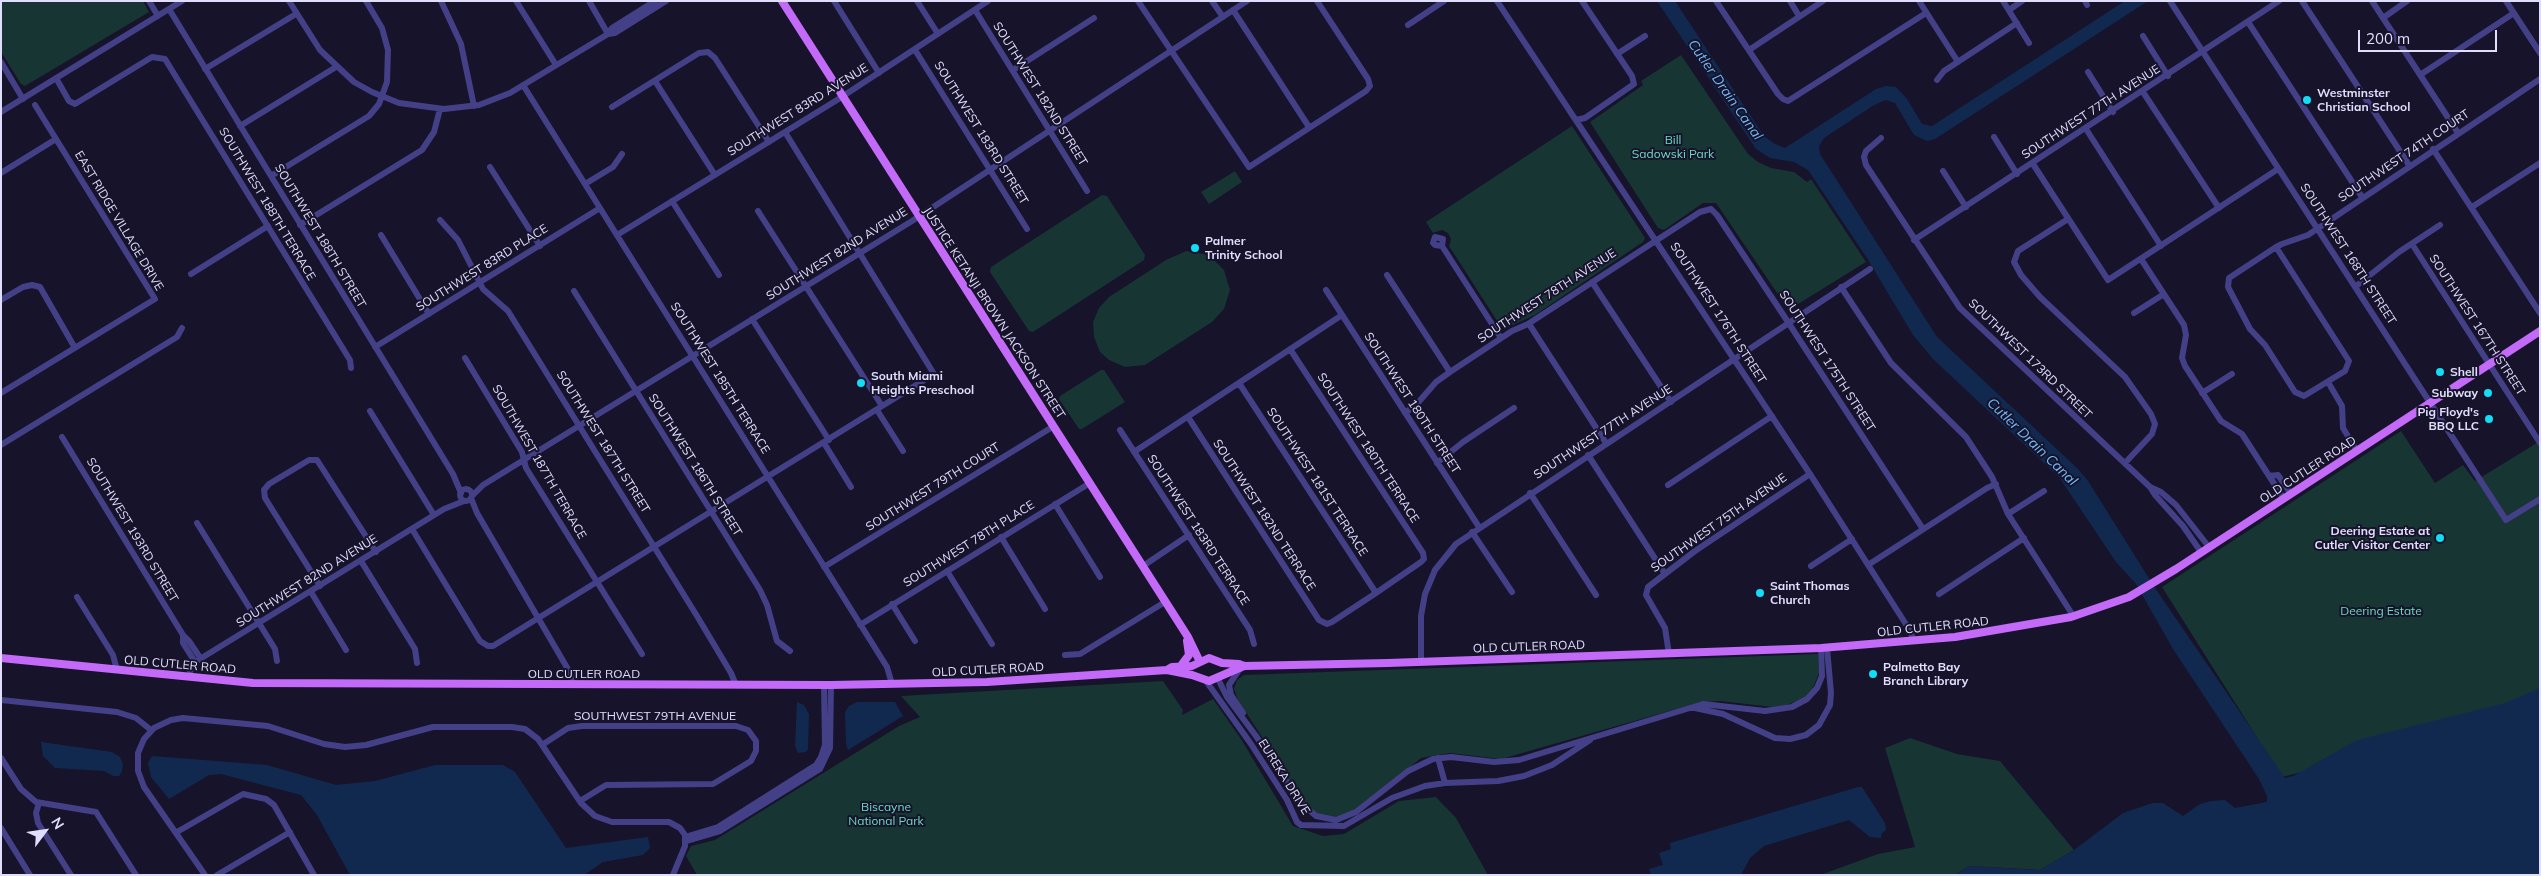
<!DOCTYPE html>
<style>
body{margin:0}
#map{position:relative;width:2541px;height:876px;overflow:hidden;background:#17132b;font-family:Mulish,sans-serif}
canvas{display:block}
.frame{position:absolute;inset:0;border:2px solid #e1defd;pointer-events:none}
.north{position:absolute;left:20px;top:806px;width:50px;height:50px;-webkit-text-stroke:4px #17132b;paint-order:stroke;rotate:59deg;font-size:14px;font-weight:700;line-height:20px;text-align:center;color:#e1defd}
.north::after{content:'';display:block;margin:auto;width:18px;height:22px;background:#e1defd;clip-path:polygon(50% 0,100% 100%,50% 72%,0 100%)}
.scale{position:absolute;left:2358px;top:30px;width:139px;height:22px;box-sizing:border-box;border:2px solid #e1defd;border-top:0;padding-left:6px;font-size:15px;line-height:18px;white-space:nowrap;color:#e1defd;-webkit-text-stroke:4px #17132b;paint-order:stroke}
</style>
<div id="map">
<canvas width="2541" height="876"></canvas>
<div class="frame"></div>
<div class="north">N</div>
<div class="scale">200 m</div>
</div>
<script>
const ctx = document.querySelector('canvas').getContext('2d');
ctx.lineJoin = 'round';
function fill(path, color) { ctx.fillStyle = color; ctx.fill(path, 'evenodd'); }
const toPath = rows => new Path2D(rows.map(r => 'M' + r).join(''));
function trace(path, color, width, dash) { ctx.strokeStyle = color; ctx.lineWidth = width; ctx.lineCap = dash ? 'butt' : 'round'; ctx.setLineDash(dash || []); ctx.stroke(path); }
function label(font, color, halo, rows, align = 'center') {
  ctx.font = font + ' Mulish,sans-serif'; ctx.lineWidth = 4; ctx.setLineDash([]); ctx.textBaseline = 'middle'; ctx.strokeStyle = halo; ctx.fillStyle = color; for (const [text, x, y, turn = 0] of rows) {
    ctx.save(); ctx.translate(x, y); ctx.rotate((+turn || 0) * Math.PI / 180); ctx.textAlign = isNaN(turn) ? turn : align; if (halo) ctx.strokeText(text, 0, 0); ctx.fillText(text, 0, 0); ctx.restore();
  }
}
fill(toPath([
 [1,1,143,1,149,12,25,86,21,84,1,52],
 [1681,55,1748,154,1758,162,1771,168,1794,172,1807,182,1811,179,1866,262,1790,309,1788,309,1716,203,1703,203,1664,230,1658,228,1590,122,1643,85,1641,81],
 [1572,126,1645,238,1643,242,1535,315,1506,328,1501,327,1449,246,1451,239,1448,233,1442,230,1433,233,1426,222],
 [1235,171,1242,182,1209,204,1201,192],
 [1102,195,1107,196,1145,255,1144,260,1033,332,1029,331,990,272,991,267],
 [1186,251,1209,255,1224,270,1230,290,1224,309,1212,322,1145,365,1125,367,1109,360,1100,352,1094,337,1093,322,1099,308,1109,297,1166,260],
 [1101,370,1104,370,1125,402,1082,429,1079,429,1059,399,1060,396],
 [2401,431,2435,483,2463,465,2475,481,2540,441,2540,721,2390,750,2282,777,2162,587],
 [1818,654,1819,673,1812,690,1806,698,1786,705,1773,707,1720,701,1701,702,1501,759,1450,753,1421,758,1355,812,1335,817,1320,815,1312,811,1300,796,1238,700,1234,689,1237,680,1244,675],
 [1163,681,1183,710,1182,715,1213,699,1241,739,1293,826,1323,836,1344,834,1399,801,1436,797,1456,818,1488,875,697,875,686,856,691,846,715,840,899,726,920,717,901,696],
 [1910,738,1957,754,2000,761,2074,850,2040,870,1969,866,1955,875,1820,875,1878,854,1915,847,1885,748]
]), '#163533');
fill(toPath([
 [1657,1,1675,1,1764,136,1775,144,1785,148,1876,89,1886,86,1896,87,1907,99,1922,124,1932,126,2125,1,2148,1,1935,139,1927,141,1914,135,1895,103,1886,100,1874,105,1824,138,1819,146,1820,154,1937,337,2078,469,2088,481,2155,588,2285,778,2293,776,2357,740,2505,703,2540,688,2540,875,1955,875,1969,866,2040,870,2074,850,2123,813,2153,803,2163,803,2183,816,2200,804,2211,801,2225,800,2235,808,2267,802,2267,796,2259,779,2173,649,2136,584,2116,562,2059,477,1933,359,1913,335,1867,258,1808,170,1794,162,1770,158,1756,149],
 [797,702,804,705,809,714,808,749,806,752,798,753,795,746],
 [857,702,895,702,903,716,848,750,846,744,845,712,849,706],
 [41,742,112,752,120,757,123,764,122,771,119,776,113,776,104,771,55,768,43,756],
 [152,756,267,765,336,785,375,781,435,765,503,765,515,772,566,848,648,837,650,848,643,855,603,862,584,875,350,875,317,815,301,795,221,774,209,775,169,799,151,777,148,763],
 [1858,787,1862,787,1885,823,1886,830,1881,834,1881,838,1870,837,1849,820,1764,846,1750,858,1741,875,1651,875,1649,869,1663,865,1659,853,1671,849,1670,843]
]), '#12294f');
trace(toPath([
 [149,1,158,16],
 [289,1,320,50,354,82,372,92,399,103,444,109,479,105,510,93,608,34,612,28,655,1],
 [441,1,461,44,474,106],
 [516,1,556,65],
 [589,1,608,34],
 [834,1,879,73],
 [917,1,938,34],
 [1138,1,1249,167,1366,91,1370,86,1368,79,1317,1],
 [1212,1,1223,17],
 [1497,1,1810,474,1909,629,1914,641],
 [1716,1,1778,94,1783,99,1788,101,1926,13],
 [1790,1,1799,16],
 [1919,1,1958,62],
 [2003,1,2029,43],
 [2085,1,2087,5],
 [2170,1,2506,520,2540,499],
 [2302,1,2409,165],
 [2372,1,2458,133],
 [2506,1,2540,53],
 [169,9,453,474,461,493],
 [975,10,1087,191],
 [1233,10,1309,127],
 [2009,10,2022,1],
 [2383,18,2407,1],
 [2248,22,2362,197],
 [1408,25,1444,1],
 [608,34,615,33,666,1],
 [2143,36,2168,76],
 [915,50,1027,229],
 [1749,50,1823,1],
 [1617,54,1645,36],
 [1,62,23,99],
 [205,69,296,14],
 [1013,70,1094,18],
 [2088,72,2113,112],
 [2420,75,2514,13],
 [56,78,69,101,75,104,152,57,165,59,350,360,351,368],
 [1937,80,1944,71,2017,23],
 [655,81,715,175],
 [523,85,887,667,892,684],
 [2143,92,2219,208],
 [612,107,699,53,708,52,715,58,769,142],
 [1,112,182,1],
 [1576,120,1585,118,1634,84,1632,76,1582,1],
 [240,126,336,67],
 [2086,129,2161,246],
 [1994,137,2017,174],
 [1881,138,1866,151,1864,157,1866,165,1960,308,2150,487,2155,495,2183,526,2201,552],
 [2433,149,2540,313],
 [2033,164,2108,280,2278,169],
 [490,167,540,246],
 [1943,171,1966,207],
 [1,173,56,139],
 [271,176,369,116,379,104,387,82,388,50,382,28,366,1],
 [585,184,613,167,622,154],
 [672,201,719,275],
 [2472,207,2540,163],
 [758,211,882,406],
 [2068,219,2018,251,2014,262,2021,275,2040,297,2125,377,2151,414,2155,424,2152,434,2125,463],
 [440,220,458,240,483,289,508,311,697,616,731,673,736,685],
 [300,225,422,150,434,132,440,109],
 [381,235,429,314],
 [617,235,837,100,988,1],
 [1914,240,2279,1],
 [2412,244,2540,443],
 [1442,246,1435,245,1433,243,1435,237,1443,239,1442,246,1501,338],
 [2276,247,2349,361,2345,371,2304,396,2295,392,2265,345,2250,329,2228,287,2229,278,2267,253,2276,247,2282,244,2308,235,2540,79],
 [2141,259,2184,325,2186,335,2182,358,2185,366,2221,421,2242,434,2284,499],
 [191,274,268,226],
 [1387,275,1450,372],
 [1592,282,1671,402],
 [1841,287,1891,363,1966,437,1992,477,2008,514,2074,617],
 [2355,287,2399,252,2440,225],
 [1326,290,1479,527],
 [574,291,760,590,767,605,777,641,790,651],
 [1,300,23,287,32,285,40,287,75,348],
 [2134,313,2164,294],
 [752,319,829,440],
 [1529,324,1606,443],
 [375,347,600,208],
 [465,358,522,452,526,468,642,654],
 [2328,382,2342,406,2343,428,2357,451],
 [1239,383,1376,593],
 [1,393,155,299,35,105],
 [2202,393,2232,374],
 [877,410,903,451],
 [370,411,434,515],
 [1405,413,1416,405,1436,382,1450,372,1512,331,1528,324,1700,212,1711,209,1717,215,1784,316,1923,529],
 [1188,417,1319,620,1327,624,1332,622,1376,593,1421,562,1424,559,1423,553,1290,349],
 [1120,430,1250,630,1254,644],
 [62,437,183,635,189,641,201,659],
 [824,443,851,487],
 [1,445,177,337,182,328],
 [1134,452,1342,315],
 [1588,455,1665,574],
 [1437,463,1463,442,1514,408],
 [2269,476,2278,475,2291,494],
 [1668,485,1772,416],
 [2150,487,2161,492,2176,505,2209,547],
 '460 495a6 6 0 1 1 12 0a6 6 0 1 1-12 0Z',
 [1530,493,1596,595],
 [472,496,483,485,912,221,1247,1],
 [471,498,477,513,569,671,573,685],
 [1055,504,1100,577],
 [2008,514,2044,491],
 [197,523,275,649,277,661],
 [412,529,480,641,488,646,493,646,934,374,785,132],
 [1472,532,1512,592],
 [1001,537,1045,609],
 [361,561,415,649,417,663],
 [1868,565,1987,488,1996,484],
 [1143,566,1189,535],
 [1811,566,1852,539],
 [824,567,1054,426],
 [947,571,992,644],
 [320,586,265,498,264,490,269,484,309,460,317,460,376,552],
 [311,592,346,650],
 [1939,594,2024,538],
 [77,597,113,655,117,670],
 [892,604,915,641],
 [860,625,1090,483],
 [183,635,183,643,195,662],
 [1669,654,1665,628,1646,595,1648,587,1695,551,1810,474],
 [1065,655,1080,654,1165,602],
 [1421,662,1421,616,1425,594,1435,570,1456,544,1870,269],
 [1239,670,1229,685,1231,695,1243,713],
 [189,677,191,667,195,662,444,509,464,501],
 [1217,677,1227,697,1256,736,1301,803,1316,816,1336,820,1356,812,1408,771,1433,759,1451,757,1494,762,1519,760,1703,704,1765,711,1792,707,1807,699,1817,688,1822,676,1821,648],
 [1206,681,1251,744,1287,800,1297,822,1301,825,1344,826,1392,798,1425,786,1445,783,1498,781,1524,776,1552,765,1590,740],
 [1,700,117,712,136,718,151,730],
 [1695,708,1723,714,1775,738,1790,739,1806,735,1819,725,1830,705,1831,693,1827,648],
 [542,745,568,728,582,726,736,726,748,730,756,741,756,751,751,761,713,784,606,785,580,801],
 [1,758,21,789,36,802,96,812,136,875],
 [1438,758,1445,783],
 [39,803,36,813,38,823,71,875],
 [1,828,30,875],
 [177,832,243,794,266,799,274,805,314,875],
 [685,837,718,827,816,765,821,757,825,745,824,685],
 [686,841,720,831,820,769,830,748,831,685],
 [205,875,144,787,138,771,138,753,144,739,154,728,171,720,183,718,268,726,324,744,345,747,366,745,433,727,512,727,525,729,538,739,581,803,595,816,612,822,669,822,680,828,685,835,685,846,673,875],
 [217,875,290,832]
]), '#434087', 6);
trace(toPath([
 [782,1,1188,637,1200,662],
 [1,658,253,683,831,685,987,682,1167,670,1172,667,1192,666,1209,658,1222,663,1239,664,1244,666,1388,663,1821,648,1955,637,2071,617,2129,597,2176,569,2540,331],
 [1180,667,1189,655,1187,641],
 [1167,670,1192,675,1209,681,1244,666]
]), '#c36af8', 8);
for (const [x, y, r, color] of [
 [2307,100,5,"#13ddf4"],
 [1195,248,5,"#13ddf4"],
 [2440,372,5,"#13ddf4"],
 [861,383,5,"#13ddf4"],
 [2488,393,5,"#13ddf4"],
 [2489,419,5,"#13ddf4"],
 [2440,538,5,"#13ddf4"],
 [1760,593,5,"#13ddf4"],
 [1873,674,5,"#13ddf4"]
]) { const dot = new Path2D(); dot.arc(x, y, r, 0, 2 * Math.PI); ctx.fillStyle = color; ctx.fill(dot); trace(dot, '#17132b', 2); }
label('bold 12px', '#e1defd', '#17132b', [
 ["Westminster",2317,93],
 ["Christian School",2317,107],
 ["Palmer",1205,241],
 ["Trinity School",1205,255],
 ["Shell",2450,372],
 ["South Miami",871,376],
 ["Heights Preschool",871,390],
 ["Subway",2478,393,"right"],
 ["Pig Floyd's",2479,412,"right"],
 ["BBQ LLC",2479,426,"right"],
 ["Deering Estate at",2430,531,"right"],
 ["Cutler Visitor Center",2430,545,"right"],
 ["Saint Thomas",1770,586],
 ["Church",1770,600],
 ["Palmetto Bay",1883,667],
 ["Branch Library",1883,681]
], 'left');
label('12px', '#e1defd', '#17132b', [
 ["SOUTHWEST 182ND STREET",1040,94,58],
 ["SOUTHWEST 83RD AVENUE",798,110,-32],
 ["SOUTHWEST 77TH AVENUE",2091,112,-33],
 ["SOUTHWEST 183RD STREET",981,133,58],
 ["SOUTHWEST 74TH COURT",2404,156,-34],
 ["SOUTHWEST 188TH TERRACE",267,204,59],
 ["EAST RIDGE VILLAGE DRIVE",119,221,59],
 ["SOUTHWEST 188TH STREET",320,236,59],
 ["SOUTHWEST 82ND AVENUE",837,254,-32],
 ["SOUTHWEST 168TH STREET",2348,254,57],
 ["SOUTHWEST 83RD PLACE",482,268,-32],
 ["SOUTHWEST 78TH AVENUE",1547,296,-33],
 ["JUSTICE KETANJI BROWN JACKSON STREET",994,313,57],
 ["SOUTHWEST 176TH STREET",1718,313,57],
 ["SOUTHWEST 167TH STREET",2477,325,57],
 ["SOUTHWEST 173RD STREET",2030,359,44],
 ["SOUTHWEST 175TH STREET",1827,361,57],
 ["SOUTHWEST 185TH TERRACE",720,378,58],
 ["SOUTHWEST 180TH STREET",1412,403,57],
 ["SOUTHWEST 77TH AVENUE",1603,432,-33],
 ["SOUTHWEST 187TH STREET",603,442,58],
 ["SOUTHWEST 180TH TERRACE",1368,448,57],
 ["SOUTHWEST 187TH TERRACE",539,462,60],
 ["SOUTHWEST 186TH STREET",695,465,58],
 ["OLD CUTLER ROAD",2308,470,-33],
 ["SOUTHWEST 181ST TERRACE",1317,482,57],
 ["SOUTHWEST 79TH COURT",933,487,-32],
 ["SOUTHWEST 182ND TERRACE",1264,515,57],
 ["SOUTHWEST 75TH AVENUE",1719,523,-35],
 ["SOUTHWEST 193RD STREET",132,530,59],
 ["SOUTHWEST 183RD TERRACE",1198,530,57],
 ["SOUTHWEST 78TH PLACE",969,544,-32],
 ["SOUTHWEST 82ND AVENUE",307,581,-32],
 ["OLD CUTLER ROAD",1933,627,-6],
 ["OLD CUTLER ROAD",1529,647,-2],
 ["OLD CUTLER ROAD",180,665,5],
 ["OLD CUTLER ROAD",988,670,-3],
 ["OLD CUTLER ROAD",584,674],
 ["SOUTHWEST 79TH AVENUE",655,716],
 ["EUREKA DRIVE",1284,777,58]
]);
label('12px', '#6bdcc0', '#17132b', [
 ["Bill",1673,140],
 ["Sadowski Park",1673,154],
 ["Deering Estate",2381,611],
 ["Biscayne",886,807],
 ["National Park",886,821]
]);
label('italic 14px', '#71b9f8', '#17132b', [
 ["Cutler Drain Canal",1725,90,55],
 ["Cutler Drain Canal",2032,442,44]
]);
</script>
